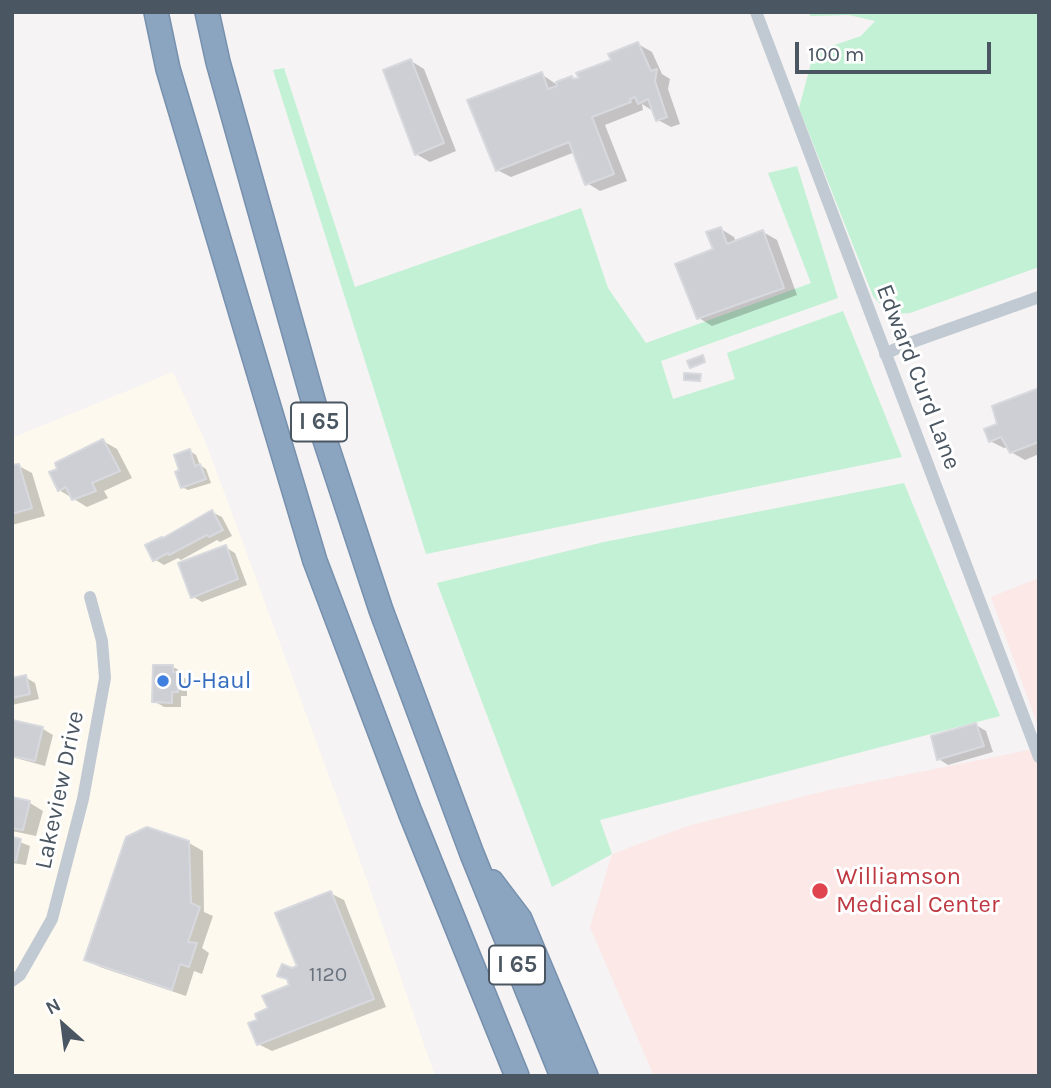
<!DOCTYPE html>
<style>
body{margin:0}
#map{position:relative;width:1051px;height:1088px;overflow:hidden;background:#f5f3f3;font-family:Karla,sans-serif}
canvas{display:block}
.frame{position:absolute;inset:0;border:14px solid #4a5661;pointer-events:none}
.north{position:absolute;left:28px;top:990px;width:70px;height:70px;-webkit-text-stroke:5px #fff;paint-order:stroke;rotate:332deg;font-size:19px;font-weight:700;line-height:28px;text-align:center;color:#4a5661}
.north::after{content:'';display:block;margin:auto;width:24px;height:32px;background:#4a5661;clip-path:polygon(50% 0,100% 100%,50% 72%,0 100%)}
.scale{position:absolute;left:795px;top:42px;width:196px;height:32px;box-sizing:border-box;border:4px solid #4a5661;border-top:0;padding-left:9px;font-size:21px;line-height:24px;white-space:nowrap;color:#4a5661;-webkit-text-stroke:5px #fff;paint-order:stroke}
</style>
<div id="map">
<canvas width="1051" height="1088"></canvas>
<div class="frame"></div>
<div class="north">N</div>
<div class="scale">100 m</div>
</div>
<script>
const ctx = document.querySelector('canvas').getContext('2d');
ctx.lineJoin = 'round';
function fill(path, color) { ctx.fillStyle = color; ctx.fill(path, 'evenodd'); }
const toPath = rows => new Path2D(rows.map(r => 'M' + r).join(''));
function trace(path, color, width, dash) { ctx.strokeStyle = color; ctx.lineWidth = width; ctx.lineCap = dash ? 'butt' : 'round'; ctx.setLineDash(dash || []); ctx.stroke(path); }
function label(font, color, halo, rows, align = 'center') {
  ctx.font = font + ' Karla,sans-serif'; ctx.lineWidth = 6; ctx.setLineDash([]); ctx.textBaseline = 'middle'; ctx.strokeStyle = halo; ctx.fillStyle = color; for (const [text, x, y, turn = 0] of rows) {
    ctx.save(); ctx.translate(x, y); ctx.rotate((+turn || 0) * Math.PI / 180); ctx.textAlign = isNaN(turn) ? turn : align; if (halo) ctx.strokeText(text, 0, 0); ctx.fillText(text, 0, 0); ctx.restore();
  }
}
fill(toPath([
 [173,372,206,443,357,852,435,1076,12,1076,12,438]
]), '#fdf9ef');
fill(toPath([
 [1039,578,1039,729,991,597],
 [1039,748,1039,1076,654,1076,590,927,612,854,688,826,825,791]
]), '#fce8e6');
fill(toPath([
 [809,12,1039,12,1039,267,910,313,889,314,873,296,799,108,814,52,861,36,875,21,849,15,810,16],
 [284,68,355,287,581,208,608,288,646,343,811,283,768,173,797,166,838,298,661,361,673,399,735,379,727,353,843,311,902,457,426,554,273,70],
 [904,483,1000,716,600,820,612,854,552,887,437,583,604,542]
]), '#c3f1d5');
fill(toPath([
 [638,44,652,52,662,74,670,79,668,89,680,124,671,127,658,120,653,111,642,104,643,110,605,125,627,181,600,191,587,183,575,152,511,177,497,170,541,74,556,84,572,78,576,80],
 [411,61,424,69,456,151,430,162,416,154],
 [721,229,734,237,736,242,763,232,777,240,797,295,712,326,699,318],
 [1039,390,1039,454,1025,460,1011,452,1008,447,1004,448,990,441,999,425],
 [103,441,117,449,132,478,104,491,108,498,87,507,59,490,59,469],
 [190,451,196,455,200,465,206,469,211,483,188,490,182,487],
 [19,466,32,473,45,516,12,525,12,467],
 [212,512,222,517,232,536,220,542,217,540,181,560,178,558,164,565,154,559],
 [225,547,235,553,247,585,202,602,192,596],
 [173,667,183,672,183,677,187,680,187,696,181,696,181,707,164,707,154,701],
 [25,677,35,683,39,699,12,705,12,680],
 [12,722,43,729,53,735,45,766,12,757],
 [976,725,986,731,993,752,948,765,939,759],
 [12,799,30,803,43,811,36,836,12,831],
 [12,839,30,846,26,865,12,863],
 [189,843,203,851,204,912,213,916,202,948,209,953,202,974,194,971,186,996,100,967,86,959],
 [330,893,344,900,386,1007,272,1051,258,1044,259,1021,291,986,289,980,280,975,300,967]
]), '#0003');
const building = toPath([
 [638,42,651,71,657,69,655,81,667,117,656,121,648,99,638,104,635,97,630,99,631,102,592,117,614,174,585,185,569,142,496,171,467,100,542,72,548,89,557,86,556,82,572,76,573,79,579,78,576,73,611,60,608,54,638,42],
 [411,59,444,143,415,155,383,70,411,59],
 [721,227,727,244,763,230,784,288,697,319,675,264,713,249,706,232,721,227],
 [703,355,705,362,690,368,687,361,703,355],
 [684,373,701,374,700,381,684,380,684,373],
 [1039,388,1039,442,1010,453,1001,437,989,442,984,429,997,424,992,406,1039,388],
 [103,439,120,471,92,483,96,491,72,500,66,487,58,491,49,472,57,469,55,463,103,439],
 [190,449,195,466,200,464,206,479,181,488,175,472,179,470,174,455,190,449],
 [19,464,32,508,12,514,12,465,19,464],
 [212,510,223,530,209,537,207,535,169,555,168,553,153,561,145,545,162,537,163,538,212,510],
 [226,545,238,579,191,598,178,563,226,545],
 [153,665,173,665,173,672,178,672,178,692,172,692,172,703,152,702,153,665],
 [26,675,30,694,12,698,12,678,26,675],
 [12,720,43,727,35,761,12,756,12,720],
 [976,723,984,746,937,760,931,736,976,723],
 [12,797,30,801,23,830,12,828,12,797],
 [147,827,189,841,191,903,200,907,188,942,197,943,189,967,180,964,172,990,84,960,126,837,147,827],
 [12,837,21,839,16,861,12,860,12,837],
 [331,891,374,999,257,1045,248,1023,257,1020,255,1014,268,1008,262,996,289,985,287,979,277,976,282,964,292,968,297,966,275,913,331,891]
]);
fill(building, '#cdcfd5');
trace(building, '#d7d9de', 2);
const motorway = toPath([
 [156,12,168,69,315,561,410,812,517,1076],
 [207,12,218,62,320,425,381,610,472,854,562,1076],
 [492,882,520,919,586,1076]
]);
trace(motorway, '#7690ad', 26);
trace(toPath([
 [756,12,1039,757],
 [885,354,904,345,1039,297],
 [12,981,20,975,52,919,83,799,105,678,102,641,90,597]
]), '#c1cad2', 12);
trace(motorway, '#8ba5c1', 23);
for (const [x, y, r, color] of [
 [163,681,7,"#3f7fe0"],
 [820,891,9,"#e0444e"]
]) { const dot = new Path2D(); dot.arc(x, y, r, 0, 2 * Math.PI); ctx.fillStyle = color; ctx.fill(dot); trace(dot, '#fff', 2.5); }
label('21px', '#6b747e', null, [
 ["1120",328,975]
]);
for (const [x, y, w] of [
 [319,422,56],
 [517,965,56]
]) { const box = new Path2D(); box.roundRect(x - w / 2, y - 19.5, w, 39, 5); ctx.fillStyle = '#fff'; ctx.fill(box); trace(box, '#4a5661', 2); }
label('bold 23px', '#4a5661', null, [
 ["I 65",319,422],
 ["I 65",517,965]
]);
label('24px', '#4a5661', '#fff', [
 ["Edward Curd Lane",918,377,69],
 ["Lakeview Drive",60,790,-78]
]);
label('24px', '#366cbe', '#fff', [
 ["U-Haul",177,681]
], 'left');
label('24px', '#be3a42', '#fff', [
 ["Williamson",836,877],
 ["Medical Center",836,905]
], 'left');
</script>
